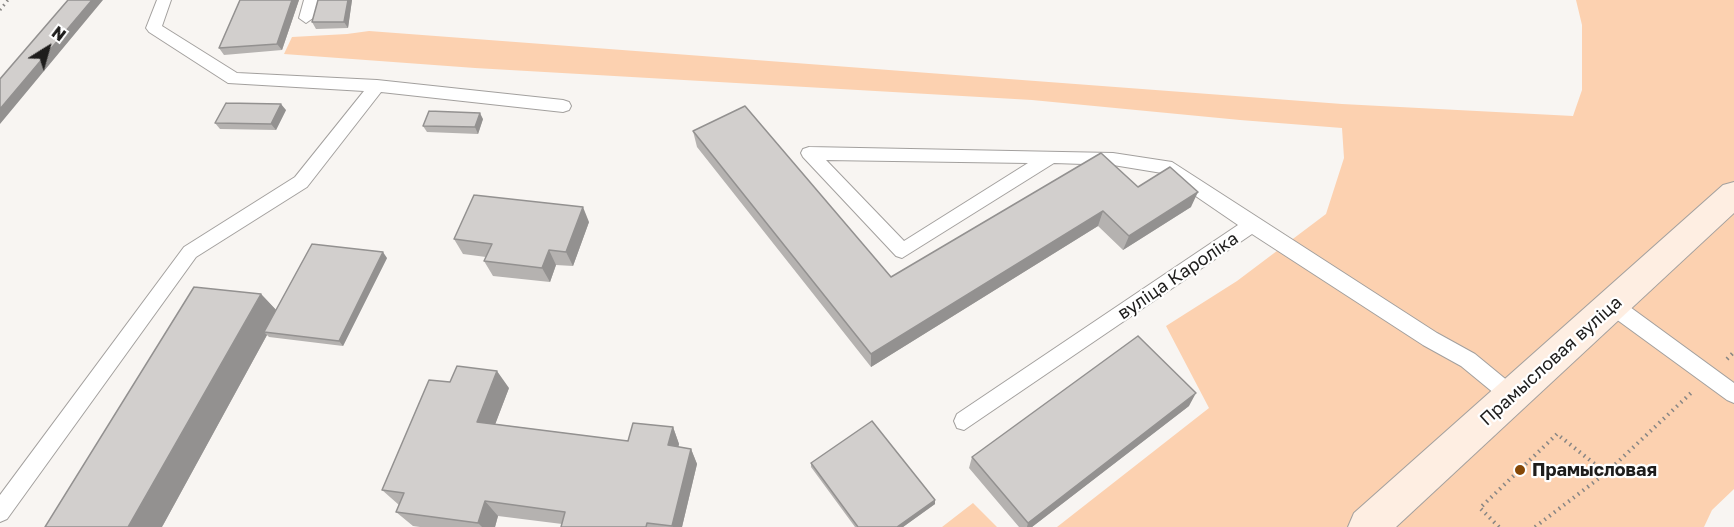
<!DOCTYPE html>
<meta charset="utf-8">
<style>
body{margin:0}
#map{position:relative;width:1734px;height:527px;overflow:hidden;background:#f8f5f2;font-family:"Golos Text",sans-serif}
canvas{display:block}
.north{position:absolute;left:18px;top:18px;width:60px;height:60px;-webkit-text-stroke:4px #fff;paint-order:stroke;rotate:37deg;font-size:16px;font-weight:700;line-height:24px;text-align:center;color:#1e1d1c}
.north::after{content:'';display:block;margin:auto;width:21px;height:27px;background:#1e1d1c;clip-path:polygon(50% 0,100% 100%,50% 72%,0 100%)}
</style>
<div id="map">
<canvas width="1734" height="527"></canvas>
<div class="north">N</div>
</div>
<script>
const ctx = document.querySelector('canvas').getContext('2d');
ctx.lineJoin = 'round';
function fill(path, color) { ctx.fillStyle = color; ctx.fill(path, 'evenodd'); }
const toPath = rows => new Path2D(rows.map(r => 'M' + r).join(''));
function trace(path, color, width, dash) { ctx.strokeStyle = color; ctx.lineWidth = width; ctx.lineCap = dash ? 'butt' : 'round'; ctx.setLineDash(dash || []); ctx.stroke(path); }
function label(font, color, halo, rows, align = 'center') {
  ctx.font = font + ' "Golos Text",sans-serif'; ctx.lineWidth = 4.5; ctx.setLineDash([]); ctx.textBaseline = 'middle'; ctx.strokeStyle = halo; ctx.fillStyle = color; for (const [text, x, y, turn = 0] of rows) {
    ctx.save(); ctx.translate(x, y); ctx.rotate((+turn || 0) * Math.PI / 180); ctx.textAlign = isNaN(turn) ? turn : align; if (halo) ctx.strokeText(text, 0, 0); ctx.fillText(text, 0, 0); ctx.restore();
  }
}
fill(toPath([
 [1576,0,1734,0,1734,489,1712,510,1704,527,1057,527,1209,408,1166,326,1237,281,1326,214,1344,158,1342,128,1240,120,1032,100,475,68,284,54,292,37,347,34,369,31,1342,104,1573,116,1582,90,1582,25],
 [973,503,997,527,942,527]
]), '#fcd1b0');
const service = toPath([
 [157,0,171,0,162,26,237,73,377,80,563,100,569,102,571,106,569,110,563,112,381,92,307,187,196,257,7,519,0,522,0,495,184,247,295,177,364,91,228,83,149,32,146,28,157,0],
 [304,0,318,0,313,18,306,23,299,18,304,0],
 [809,147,1113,153,1172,162,1437,333,1475,354,1520,391,1523,397,1520,403,1513,406,1506,403,1461,366,1423,345,1252,234,964,430,957,428,954,421,957,414,1238,225,1162,173,1113,165,1054,163,902,258,896,256,803,157,801,153,803,149,809,147],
 [826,160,1028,163,904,241,826,160],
 [1612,297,1619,299,1734,383,1734,403,1727,400,1605,311,1603,305,1605,299,1612,297]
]);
const secondary = toPath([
 [1734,182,1734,213,1396,527,1348,527,1354,513,1723,185,1734,182]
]);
trace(service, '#a3a09e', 2);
trace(secondary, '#a3a09e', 2);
trace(toPath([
 [0,10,8,0]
]), '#888684', 3, [1.5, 4]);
trace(toPath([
 [1727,359,1734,352],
 [1499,527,1480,508,1557,434,1606,473],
 [1535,527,1606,473,1691,393]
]), '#888684', 4, [1.5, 4.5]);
fill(service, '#fff');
fill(secondary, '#feeee2');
fill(toPath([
 [240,0,299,0,282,50,224,55,219,48],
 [318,0,352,0,348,28,316,29,312,22],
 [286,110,276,130,220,129,215,123],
 [483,119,478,134,427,132,423,126],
 [693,131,891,277,1138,187,1191,207,1123,250,1098,226,871,367,697,147],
 [589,222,573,266,556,265,550,282,493,276,484,261,486,257,463,254,454,239],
 [387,258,343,346,269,337,267,335,162,527,261,294,276,310],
 [509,388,495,424,628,441,673,427,679,444,678,447,691,449,697,464,682,527,561,527,562,524,498,516,495,527,420,527,413,526,396,512,399,505,382,490],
 [1189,406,1032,527,1019,527,969,468,972,457],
 [811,463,935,504,903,527,855,527,811,467]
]), '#b5b2b0');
fill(toPath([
 [92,0,103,0,0,124,0,109],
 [292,0,299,0,282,50,277,44],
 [348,0,352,0,348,28,344,22],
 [281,104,286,110,276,130,271,124],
 [480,113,483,119,478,134,475,127],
 [1198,192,1191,207,1123,250,1129,236],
 [583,207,589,222,573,266,566,252],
 [1103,211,1098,226,871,367,871,354],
 [549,250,556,265,550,282,542,268],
 [383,252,387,258,343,346,339,341],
 [261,294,279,313,264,332,267,335,162,527,128,527],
 [497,371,509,388,490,438,477,422],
 [1196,393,1189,406,1032,527,1027,527,1028,523],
 [673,427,679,444,675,461,668,445],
 [691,449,697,464,682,527,673,527,672,526],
 [935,500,935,504,903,527,897,527],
 [485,501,498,516,495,527,482,527,478,523]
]), '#939190');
const building = toPath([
 [68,0,92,0,0,109,0,79,68,0],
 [240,0,292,0,277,44,219,48,240,0],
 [318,0,348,0,344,22,312,22,318,0],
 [226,103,281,104,271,124,215,123,226,103],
 [745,106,891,277,1101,153,1138,187,1170,167,1198,192,1129,236,1103,211,871,354,693,131,745,106],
 [429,111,480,113,475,127,423,126,429,111],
 [474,195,583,207,566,252,549,250,542,268,484,261,492,244,454,239,474,195],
 [312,244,383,252,339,341,264,332,312,244],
 [194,287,261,294,128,527,45,527,194,287],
 [1138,336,1196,393,1028,523,972,457,1138,336],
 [457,366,497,371,477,422,628,441,633,423,673,427,668,445,691,449,672,526,647,523,646,527,561,527,565,512,485,501,478,523,396,512,404,493,382,490,429,380,450,382,457,366],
 [872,421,935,500,897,527,858,527,811,463,872,421]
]);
fill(building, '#d2cfcd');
trace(building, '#939190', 1.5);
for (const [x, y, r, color] of [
 [1520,470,6,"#854807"]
]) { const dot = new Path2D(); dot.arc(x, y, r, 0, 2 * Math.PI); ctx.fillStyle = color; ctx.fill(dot); trace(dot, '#fff', 2); }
label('18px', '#1e1d1c', '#fff', [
 ["вуліца Кароліка",1178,276,-34],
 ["Прамысловая вуліца",1551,361,-42]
]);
label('bold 18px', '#1e1d1c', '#fff', [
 ["Прамысловая",1532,470]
], 'left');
</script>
